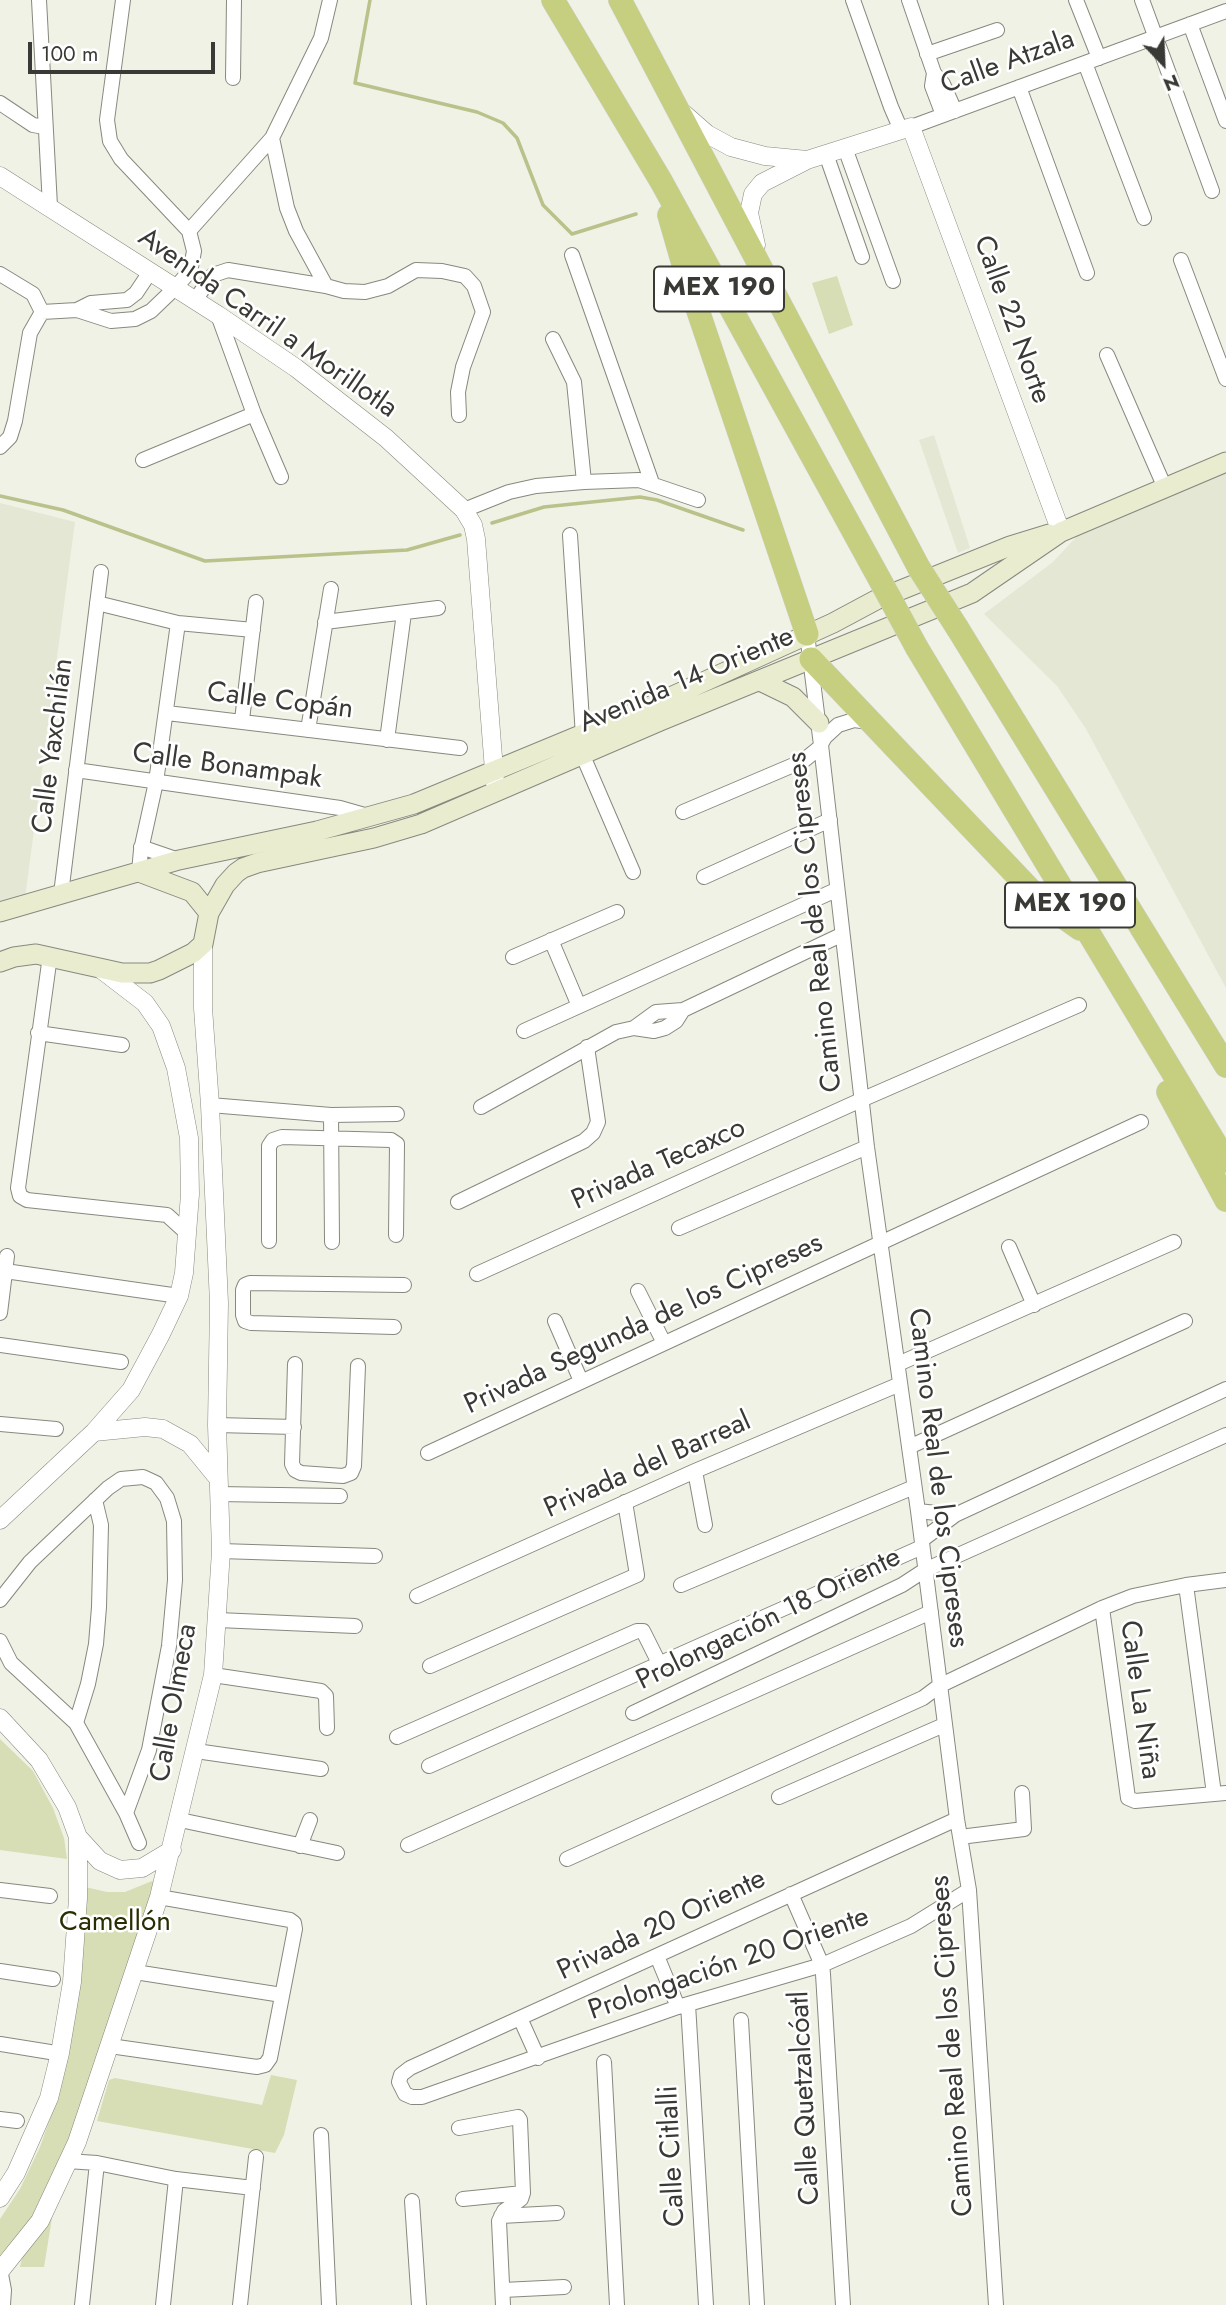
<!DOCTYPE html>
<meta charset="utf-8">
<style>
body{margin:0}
#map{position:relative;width:1226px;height:2305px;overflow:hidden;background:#f0f2e6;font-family:Jost,sans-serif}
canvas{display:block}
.north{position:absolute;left:1128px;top:28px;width:70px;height:70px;-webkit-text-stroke:5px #fff;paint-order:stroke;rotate:157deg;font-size:19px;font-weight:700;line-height:28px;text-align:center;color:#393935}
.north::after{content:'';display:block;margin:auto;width:24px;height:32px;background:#393935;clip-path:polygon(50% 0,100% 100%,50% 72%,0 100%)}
.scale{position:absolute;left:28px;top:42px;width:187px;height:32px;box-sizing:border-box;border:4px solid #393935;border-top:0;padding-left:9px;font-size:21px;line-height:24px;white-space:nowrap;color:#393935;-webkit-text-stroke:5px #fff;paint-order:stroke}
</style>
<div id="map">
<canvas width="1226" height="2305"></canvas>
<div class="north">N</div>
<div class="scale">100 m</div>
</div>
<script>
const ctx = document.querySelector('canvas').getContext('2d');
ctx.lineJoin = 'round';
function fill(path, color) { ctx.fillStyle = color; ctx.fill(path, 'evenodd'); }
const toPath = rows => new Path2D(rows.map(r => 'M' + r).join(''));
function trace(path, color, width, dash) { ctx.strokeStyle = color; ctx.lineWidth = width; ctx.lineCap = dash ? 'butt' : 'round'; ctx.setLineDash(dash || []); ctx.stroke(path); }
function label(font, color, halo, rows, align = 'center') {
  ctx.font = font + ' Jost,sans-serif'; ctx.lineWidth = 5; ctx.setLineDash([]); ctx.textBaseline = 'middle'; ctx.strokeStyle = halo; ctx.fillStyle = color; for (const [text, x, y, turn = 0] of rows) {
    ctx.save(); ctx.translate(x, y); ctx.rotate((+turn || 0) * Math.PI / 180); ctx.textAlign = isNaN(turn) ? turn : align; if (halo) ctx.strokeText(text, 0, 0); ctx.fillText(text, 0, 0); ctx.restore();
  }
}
fill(toPath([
 [934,435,970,548,958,553,919,440],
 [1226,471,1226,988,1086,729,1057,686,984,614,1053,562,1081,532],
 [0,503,75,522,25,898,0,905]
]), '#e4e7d3');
fill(toPath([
 [837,276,853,325,829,334,812,283],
 [0,1739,33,1771,53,1808,64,1838,67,1859,0,1850],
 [152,1881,156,1882,85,2105,34,2226,0,2263,0,2219,20,2189,40,2147,58,2096,85,1887,107,1892,125,1892],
 [271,2075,297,2080,284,2135,275,2153,97,2121,109,2080,115,2078,262,2105],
 [53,2212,44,2267,20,2267,23,2254]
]), '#d7ddb4');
trace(toPath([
 [370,0,355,83,477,112,503,123,517,138,543,205,572,234,636,214],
 [0,496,63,510,205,561,407,550,460,535],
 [492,523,544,507,640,497,657,500,743,530]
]), '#bac18a', 3.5);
const minor = toPath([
 [39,0,50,206],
 [853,0,891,107,901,130],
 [909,0,934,73,943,84,955,111],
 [1076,0,1099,58],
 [1142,0,1212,191],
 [1190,24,1226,121],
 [927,54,997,30],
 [1085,63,1144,218],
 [934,73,932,86,943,115],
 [233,78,234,0],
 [1019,87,1087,273],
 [0,103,33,125,44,127],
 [911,127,1226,11],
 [272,138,287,208,296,231,326,286],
 [845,148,893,281],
 [826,154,862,257],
 [189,231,272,138,321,38,330,0],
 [572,255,652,483],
 [1181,260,1226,379],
 [0,274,33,294,42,312],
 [195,300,213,275,228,270,326,286,344,291,365,292,388,286,416,270,442,271,465,276,474,286,483,312,463,367,458,392,459,415],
 [77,310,91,303,127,300,136,293,150,272],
 [42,312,77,310,111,321,135,319,151,311,175,288,190,271,192,262,194,251,189,231,121,159,110,141,107,120,123,0],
 [218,315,254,414,281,477],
 [553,339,574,382,584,482],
 [1107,355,1165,488],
 [0,447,10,437,15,421,30,333,42,312],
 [143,460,254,414],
 [464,510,509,492,536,486,584,482,639,480,698,500],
 [570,535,583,736],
 [97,603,178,623,253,630],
 [325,622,438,608],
 [807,634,821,745,867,1147,918,1511,957,1819,969,1890,996,2305],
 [167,713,460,748],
 [242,720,256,602],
 [308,730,331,589],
 [387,740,404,613],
 [583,756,633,872],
 [76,770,340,808,368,816],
 [683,812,803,761,819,748,825,737,838,725,854,720,869,722],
 [141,847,179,860],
 [139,872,141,850,156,782,178,623],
 [704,877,830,820],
 [61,894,101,572],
 [551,940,579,1006],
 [50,956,18,1188,20,1196,27,1200,167,1215,188,1234],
 [513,957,617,912],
 [634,1028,656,1012,683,1010,841,935],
 [524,1031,836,890],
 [38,1033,122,1045],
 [210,1105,331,1115,397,1114],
 [481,1107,616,1032,634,1028,654,1031,665,1028,676,1021,683,1010],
 [331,1115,332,1242],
 [458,1202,584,1141,593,1133,598,1122,587,1047],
 [679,1228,867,1147],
 [269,1241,269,1146,273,1140,282,1137,391,1140,397,1144,396,1235],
 [1009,1247,1034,1305],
 [5,1271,179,1296],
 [477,1274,861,1100,1079,1005],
 [638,1291,664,1343],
 [0,1313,7,1256],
 [555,1321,581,1381],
 [394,1327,251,1323,245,1321,243,1315,243,1290,245,1285,250,1283,404,1285],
 [0,1345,121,1362],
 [295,1364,292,1464,295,1470,301,1473,343,1476,351,1473,354,1466,358,1366],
 [898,1364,1174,1242],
 [0,1424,56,1429],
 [217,1425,294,1427],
 [909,1447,1185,1321],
 [428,1453,1141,1122],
 [695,1471,705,1525],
 [218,1494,340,1496],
 [918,1511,955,1515],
 [922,1540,955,1515,1226,1389],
 [221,1551,375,1556],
 [681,1585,914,1487],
 [1186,1585,1214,1794],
 [417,1596,695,1471,900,1384],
 [0,1600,30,1562,108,1488,121,1479,143,1477,156,1483,167,1498,174,1521,175,1580,169,1646,149,1750,126,1813],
 [1102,1608,1128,1798,1135,1801,1226,1793],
 [218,1620,355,1626],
 [0,1641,11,1663,76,1723,126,1813,139,1843],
 [430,1666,637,1575,625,1502],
 [213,1675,321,1691,326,1696,327,1728],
 [633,1713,902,1585,925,1570,1226,1435],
 [76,1723,88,1684,96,1644,99,1607,101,1525,95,1500],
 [397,1737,637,1631,643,1631,659,1663],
 [196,1751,321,1769],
 [429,1766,922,1547],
 [779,1797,944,1725],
 [957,1819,410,2068,401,2075,399,2082,405,2094,412,2097,422,2097,678,2007,822,1965,911,1926,969,1890],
 [180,1820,337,1853],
 [960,1837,1024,1829,1022,1793],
 [408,1845,931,1612],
 [300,1846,310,1820],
 [567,1859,923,1698,939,1686,1102,1608,1133,1596,1186,1585,1226,1580],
 [0,1890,50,1896],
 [791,1894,822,1965,823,1974,843,2305],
 [657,1956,678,2007],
 [0,1971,53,1979],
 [135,1972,282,1995],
 [688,2004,706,2305],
 [520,2018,538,2058],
 [741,2020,757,2305],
 [0,2044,50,2052],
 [110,2046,257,2067,265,2065,270,2058,295,1929,294,1923,290,1920,159,1897],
 [604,2062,617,2305],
 [0,2119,17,2121],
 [459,2128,518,2117,520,2120,523,2193,521,2199,504,2211,499,2221,503,2305],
 [321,2135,329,2305],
 [67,2161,97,2163,176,2179,253,2188],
 [463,2199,523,2193],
 [412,2201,419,2305],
 [501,2216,557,2213],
 [0,2269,4,2290,3,2305],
 [503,2290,564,2287],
 [82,2305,97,2163],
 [163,2305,176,2179],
 [240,2305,256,2157]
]);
const tertiary = toPath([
 [683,113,707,134,731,147,765,156,807,160],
 [0,176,218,315,296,368,386,438,464,510,473,525,476,539,495,783],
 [756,245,749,213,753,194,762,183,807,160,911,127,1061,532],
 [94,1432,145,1427,163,1429,190,1444,217,1477],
 [0,1520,94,1432,131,1390,161,1334,179,1296,184,1273,190,1194,189,1138,176,1068,161,1026,145,1003,102,970],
 [0,1718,39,1760,67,1807,78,1837,78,1898,72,1982,60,2053,49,2098,16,2173,0,2198],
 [78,1837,100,1861,120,1870,142,1868,172,1850],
 [0,2271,40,2221,77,2142,159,1897,213,1675,221,1551,217,1425,219,1303,210,1105,203,1008,203,944]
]);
const secondary = toPath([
 [760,681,793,697,819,723],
 [139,872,192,892,209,913],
 [0,912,179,860,317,831,414,804,653,705,833,623,876,600,1010,546,1049,534],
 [0,962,14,957,36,954,122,973,150,973,159,970,193,953,203,944,209,913,225,885,236,873,243,868,257,863,374,838,421,824,660,721,972,593,1061,532,1226,462]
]);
const trunk = toPath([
 [553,0,661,181,880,580],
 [620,0,919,568],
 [669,215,688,281,807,634],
 [958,629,1226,1066],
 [917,648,1226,1161],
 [811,659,1042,902,1080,929],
 [1168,1092,1226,1200]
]);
trace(minor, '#87897e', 16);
trace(tertiary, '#87897e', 19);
trace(secondary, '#87897e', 21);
trace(trunk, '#d3d3d3', 24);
trace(minor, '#fff', 14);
trace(tertiary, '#fff', 18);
trace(secondary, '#e9eccf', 19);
trace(trunk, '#c6ce80', 23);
const trunkBridge = toPath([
 [919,568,958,629],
 [880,580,917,648]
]);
trace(trunkBridge, '#d3d3d3', 24, []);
trace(trunkBridge, '#c6ce80', 23);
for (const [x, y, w] of [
 [719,289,130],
 [1070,905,130]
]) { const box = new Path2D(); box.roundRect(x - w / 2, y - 22.5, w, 45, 5); ctx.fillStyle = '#fff'; ctx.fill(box); trace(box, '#393935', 2); }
label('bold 26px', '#393935', null, [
 ["MEX 190",719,289],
 ["MEX 190",1070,905]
]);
label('28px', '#393935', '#fff', [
 ["Calle Atzala",1008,63,-20],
 ["Calle 22 Norte",1011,320,70],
 ["Avenida Carril a Morillotla",267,324,35],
 ["Avenida 14 Oriente",687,681,-23],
 ["Calle Copán",280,702,7],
 ["Calle Yaxchilán",54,746,-83],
 ["Calle Bonampak",227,767,8],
 ["Camino Real de los Cipreses",816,922,-96],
 ["Privada Tecaxco",659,1165,-24],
 ["Privada Segunda de los Cipreses",644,1325,-25],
 ["Privada del Barreal",648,1466,-24],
 ["Camino Real de los Cipreses",937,1478,83],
 ["Prolongación 18 Oriente",769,1620,-26],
 ["Calle La Niña",1139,1700,82],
 ["Calle Olmeca",175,1703,-80],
 ["Privada 20 Oriente",662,1926,-25],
 ["Prolongación 20 Oriente",729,1965,-19],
 ["Camino Real de los Cipreses",953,2046,-94],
 ["Calle Quetzalcóatl",806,2098,-93],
 ["Calle Citlalli",673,2156,-93]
]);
label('28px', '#2a2d02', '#fff', [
 ["Camellón",115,1923]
]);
</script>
